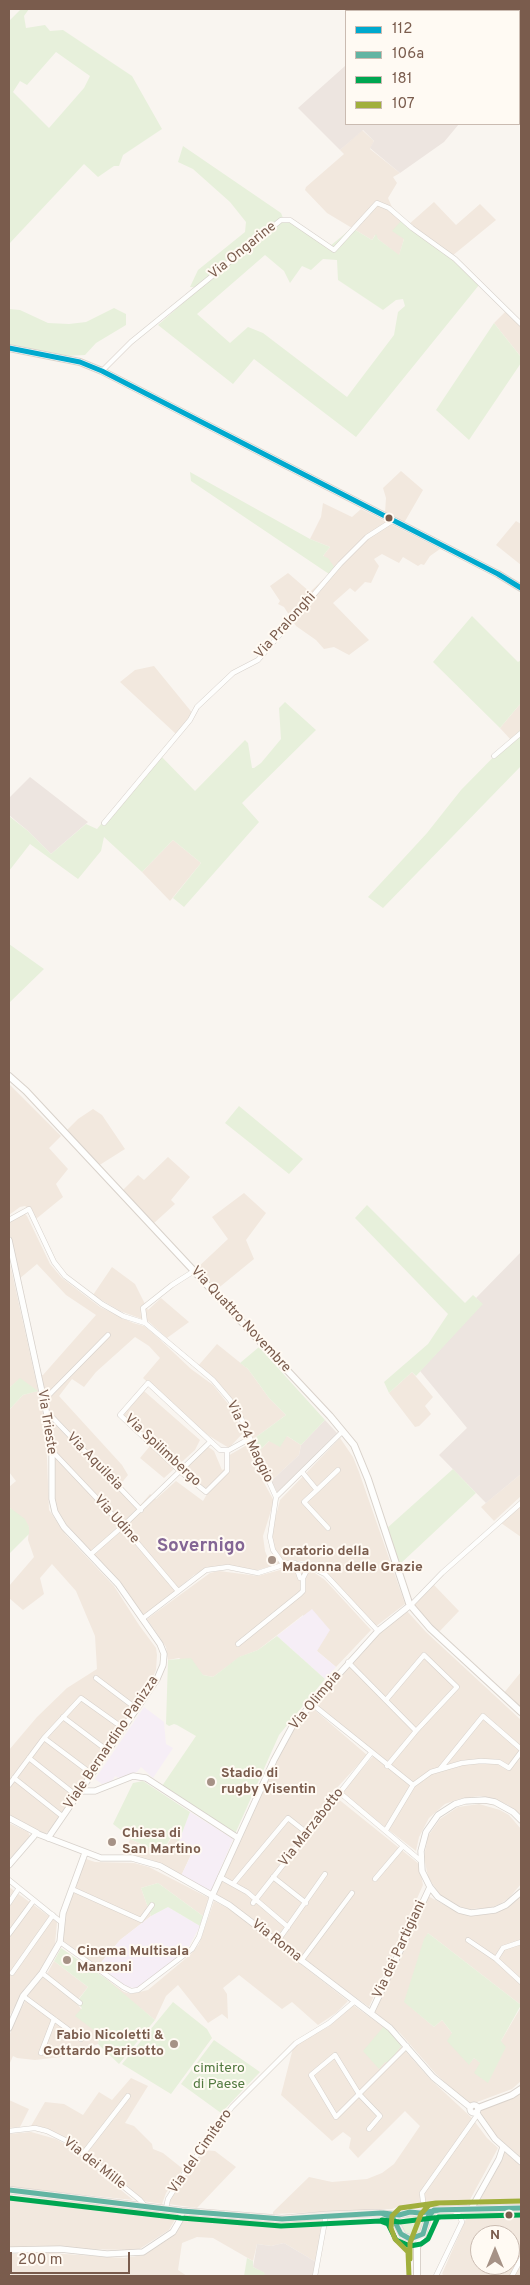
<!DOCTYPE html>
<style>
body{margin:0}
#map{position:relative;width:530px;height:2285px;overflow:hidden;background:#f9f5f0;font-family:Overpass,sans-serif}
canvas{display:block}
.frame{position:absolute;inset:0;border:10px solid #7a5c4d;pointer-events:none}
.legend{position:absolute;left:345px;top:10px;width:175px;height:115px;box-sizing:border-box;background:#fffaf3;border:1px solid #cabbb1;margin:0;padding:6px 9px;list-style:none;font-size:15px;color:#7a5c4d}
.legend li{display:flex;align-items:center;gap:10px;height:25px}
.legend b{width:25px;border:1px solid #cabbb1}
.north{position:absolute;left:470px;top:2225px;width:50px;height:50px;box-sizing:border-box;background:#fffaf3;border:1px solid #cabbb1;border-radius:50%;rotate:0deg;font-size:14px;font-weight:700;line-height:20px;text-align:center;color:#7a5c4d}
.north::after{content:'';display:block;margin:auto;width:18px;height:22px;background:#a69286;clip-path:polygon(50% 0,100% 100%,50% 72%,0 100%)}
.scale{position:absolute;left:10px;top:2252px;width:120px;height:22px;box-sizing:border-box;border:2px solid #7a5c4d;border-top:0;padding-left:6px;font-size:15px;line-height:18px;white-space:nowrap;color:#7a5c4d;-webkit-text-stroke:4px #fffaf3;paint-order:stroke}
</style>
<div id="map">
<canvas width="530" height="2285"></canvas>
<div class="frame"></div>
<ul class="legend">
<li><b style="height:6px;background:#00a9ce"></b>112</li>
<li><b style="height:6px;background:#62b4a2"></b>106a</li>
<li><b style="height:6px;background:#00a651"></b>181</li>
<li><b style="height:6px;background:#a1af3c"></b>107</li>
</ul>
<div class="north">N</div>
<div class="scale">200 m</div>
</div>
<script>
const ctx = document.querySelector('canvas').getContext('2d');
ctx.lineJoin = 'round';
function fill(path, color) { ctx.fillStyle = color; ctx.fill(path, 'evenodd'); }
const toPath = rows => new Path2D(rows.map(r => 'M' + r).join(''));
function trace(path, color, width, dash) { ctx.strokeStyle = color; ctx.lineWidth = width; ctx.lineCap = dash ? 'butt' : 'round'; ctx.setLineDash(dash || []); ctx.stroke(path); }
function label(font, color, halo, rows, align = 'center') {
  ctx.font = font + ' Overpass,sans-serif'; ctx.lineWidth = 4; ctx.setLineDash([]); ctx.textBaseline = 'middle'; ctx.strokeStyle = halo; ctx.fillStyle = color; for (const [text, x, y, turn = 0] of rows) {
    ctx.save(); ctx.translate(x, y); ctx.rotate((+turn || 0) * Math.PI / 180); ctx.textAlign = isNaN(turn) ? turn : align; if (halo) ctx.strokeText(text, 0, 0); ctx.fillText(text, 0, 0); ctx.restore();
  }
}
fill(toPath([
 [362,130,374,141,370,149,400,173,393,177,397,183,388,198,395,214,401,221,404,239,399,256,378,239,375,235,372,240,327,213,305,190,306,187,344,154,340,150],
 [434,202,456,225,480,204,496,220,452,256,408,225],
 [505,312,521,327,521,357,494,323],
 [401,471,423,490,404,523,385,513,386,498,383,488],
 [323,503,352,517,361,509,440,549,430,556,424,565,421,564,418,566,403,557,399,563,382,554,374,559,379,566,371,583,365,582,355,592,350,588,333,603,369,640,349,655,334,647,324,649,316,640,296,626,284,607,278,604,280,601,270,586,288,573,310,592,335,568,323,556,330,547,310,539,321,517],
 [516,521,521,524,521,565,496,545],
 [154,666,194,715,176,734,120,682,135,670],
 [521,703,521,729,511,740,500,728],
 [173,840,201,863,170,901,142,872],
 [9,1084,61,1136,49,1148,68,1169,56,1184,63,1197,36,1219,29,1209,25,1206,20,1207,9,1215],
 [93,1109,102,1115,125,1149,98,1166,66,1131,78,1119],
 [168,1157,190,1177,171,1200,175,1204,153,1224,122,1191,138,1175,144,1180],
 [244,1193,266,1213,246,1240,254,1259,216,1290,196,1269,228,1239,212,1217],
 [23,1212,27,1216,50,1264,62,1278,100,1307,133,1323,144,1326,154,1334,191,1369,213,1385,229,1405,243,1433,229,1448,198,1429,143,1378,160,1358,149,1346,135,1337,96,1372,84,1387,72,1379,59,1396,122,1465,128,1475,119,1486,137,1509,150,1494,156,1499,176,1481,203,1501,207,1494,181,1473,207,1446,214,1451,222,1470,226,1468,226,1457,247,1445,257,1470,274,1501,263,1536,265,1551,271,1566,258,1570,226,1566,208,1568,194,1575,144,1617,63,1523,55,1508,54,1448,40,1375,43,1375,96,1315,66,1295,37,1264,19,1279,9,1237,9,1222],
 [9,1259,42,1408,46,1433,49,1510,66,1535,114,1586,139,1625,156,1648,157,1655,156,1670,149,1686,51,1829,45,1834,9,1816,9,1750,37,1717,67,1688,97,1669,95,1636,76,1591,52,1564,40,1578,44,1594,23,1610,9,1598,9,1586,34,1557,28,1540,29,1527,9,1507,9,1487,16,1481,9,1472,9,1410,23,1395,37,1391,20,1379,9,1388],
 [112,1267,135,1284,148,1310,161,1298,189,1322,167,1338,148,1321,120,1311,93,1295],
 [217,1344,248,1369,269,1398,286,1415,252,1440,234,1402,217,1381,198,1366],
 [412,1372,433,1397,425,1406,431,1414,419,1426,415,1427,389,1393],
 [144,1391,200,1440,195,1450,164,1478,140,1458,150,1446,122,1418,130,1405],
 [287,1436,301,1445,299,1455,271,1481,257,1453,269,1441],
 [340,1438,353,1457,359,1472,405,1604,375,1627,324,1571,304,1561,290,1561,277,1564,269,1542,280,1500],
 [521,1474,521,1496,494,1521,481,1507],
 [521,1505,521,1537,501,1523],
 [291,1567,309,1569,325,1580,371,1630,336,1667,317,1651,303,1615,258,1650,240,1657,213,1677,203,1675,179,1658,168,1660,166,1647,147,1619,210,1573,219,1571,258,1576],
 [434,1585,459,1611,438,1633,413,1605],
 [407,1611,426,1632,521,1720,521,1816,508,1805,494,1799,480,1796,459,1799,445,1804,429,1818,419,1837,416,1851,341,1793,374,1755,313,1701,369,1640],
 [521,1672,521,1710,503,1694],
 [310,1706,367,1755,334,1791,299,1837,273,1876,337,1798,419,1864,423,1885,369,2007,214,1896,284,1738],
 [479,1804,500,1810,509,1815,521,1829,521,1884,509,1898,500,1904,490,1908,469,1909,458,1906,440,1895,428,1877,424,1857,428,1836,440,1819,458,1807],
 [9,1823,28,1832,30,1836,9,1860],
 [172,1837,194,1848,181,1876,152,1860,125,1856,130,1839,162,1853],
 [86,1859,95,1862,134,1863,149,1867,209,1898,203,1916,158,1883,141,1888,151,1916,120,1940,98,1966,63,1942,64,1921,70,1900],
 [9,1887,57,1922,55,1944,42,1968,25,1988,9,2017],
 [428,1896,454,1910,476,1915,499,1911,521,1897,521,2005,428,1933,405,2002,434,2027,442,2020,452,2033,469,2064,474,2058,481,2063,501,2041,521,2007,521,2081,512,2089,469,2105,436,2074,400,2033,373,2011],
 [214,1901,233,1911,348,2001,336,2013,318,2025,292,2002,282,2009,239,1975,223,1988,227,1994,228,2019,222,2014,208,2023,178,1985,166,1996,155,2020,106,1981,105,1978,124,1992,131,1994,148,1990,191,1954,199,1944],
 [54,1961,88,1987,76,2002,99,2034,98,2044,61,2057,35,2060,17,2058,13,2056,9,2065,9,2036,17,2017,30,1992,48,1972],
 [353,2005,385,2028,430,2079,472,2118,487,2138,498,2148,466,2207,446,2207,441,2205,397,2207,392,2209,273,2214,273,2212,309,2177,332,2182,367,2179,382,2173,394,2164,420,2126,405,2111,358,2158,349,2148,351,2138,343,2132,332,2141,281,2095,293,2048,308,2037,328,2027],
 [131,2078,148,2086,125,2123,134,2126,152,2144,153,2149,163,2153,183,2169,166,2193,162,2204,143,2201,85,2151,70,2140,42,2127,31,2126,45,2102,64,2104,83,2115,99,2092,112,2100],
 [521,2091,521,2158,492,2133,480,2112,481,2109],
 [9,2100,29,2109,20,2127,9,2128],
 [31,2132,56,2139,67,2145,133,2200,9,2187,9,2134],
 [204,2150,215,2151,236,2167,197,2208,168,2204,171,2195],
 [504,2152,521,2163,521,2204,480,2205,480,2197],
 [9,2195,102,2205,178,2214,169,2230,138,2250,9,2248],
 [496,2213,521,2213,521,2276,445,2276,442,2274,466,2219,473,2215],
 [480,2235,510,2235,510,2265,480,2265],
 [184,2215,270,2222,323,2220,316,2262,284,2243,271,2246,257,2244,253,2261,213,2238,197,2237,182,2243,178,2270,187,2276,9,2276,9,2254,50,2253,124,2258,143,2255,174,2234]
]), '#f2e8de');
fill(toPath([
 [345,66,346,124,459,124,444,142,400,173,370,148,374,141,363,130,340,150,298,108],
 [30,777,88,822,51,854,28,831,9,815,9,798],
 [521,1252,521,1474,486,1503,439,1455,467,1428,420,1371,482,1304,476,1298],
 [325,1420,337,1433,278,1494,271,1481,299,1455,301,1445],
 [284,2243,316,2262,313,2276,264,2276,264,2273,253,2267,257,2244,271,2246]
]), '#ede5e0');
fill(toPath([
 [312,1609,330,1630,317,1651,336,1667,325,1679,277,1636],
 [144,1707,164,1722,166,1744,173,1748,153,1778,141,1767,137,1772,119,1778,115,1776,112,1781,102,1784,95,1779],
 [190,1812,233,1839,211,1891,181,1876,194,1849,179,1841],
 [168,1907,200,1926,187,1950,166,1969,141,1987,136,1988,126,1987,98,1966,120,1940,151,1916]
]), '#f6eef6');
fill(toPath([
 [21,9,29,9,24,16,26,28,45,25,50,31,63,30,132,76,162,129,123,155,119,166,114,166,98,177,84,164,9,244,9,21],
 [56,52,90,76,84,88,49,128,13,92,20,81,27,85],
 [183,146,281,213,283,218,330,246,352,228,372,240,376,234,378,239,399,255,404,239,392,231,401,221,439,244,479,285,356,437,254,359,233,384,158,325,200,288,190,287,198,270,245,232,246,222,230,202,193,169,178,162],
 [265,255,284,271,290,283,302,266,311,270,323,259,337,260,338,280,383,310,396,300,403,299,405,306,398,312,394,335,347,397,263,333,248,327,230,343,197,314],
 [114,308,126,314,126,325,96,343,85,355,66,356,9,344,9,309,20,310,48,323,69,324,86,322],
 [494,323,521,357,521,363,469,440,436,410],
 [190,472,310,539,330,547,323,556,328,558,335,568,329,574,191,481],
 [472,616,518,662,521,660,521,703,500,728,433,662],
 [285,702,316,730,242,803,259,822,184,907,173,898,201,863,173,840,142,872,104,837,101,851,78,879,30,844,9,871,9,816,28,831,51,854,86,824,97,829,159,754,195,791,245,740,248,743,252,768,254,768,261,763,281,739,279,708],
 [521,729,521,766,383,908,368,897,427,833,461,790],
 [9,944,44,969,9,1003],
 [239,1106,303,1159,289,1174,225,1123],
 [367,1205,465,1303,473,1295,483,1304,416,1376,412,1372,389,1393,384,1382,428,1344,448,1314,355,1218],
 [259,1347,325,1420,301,1445,287,1436,280,1447,269,1441,257,1453,252,1440,286,1415,269,1398,248,1369,240,1363],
 [20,1378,38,1391,23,1395,9,1410,9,1388],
 [453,1469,476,1493,399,1565,386,1529],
 [9,1507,25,1519,29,1527,29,1534,9,1554],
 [277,1636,325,1679,279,1735,235,1834,162,1786,196,1736,177,1725,174,1724,169,1726,166,1724,168,1660,191,1658,203,1675,213,1677,239,1657,258,1650],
 [143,1781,190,1812,179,1841,171,1837,162,1853,130,1839,130,1837,113,1824,133,1783],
 [158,1883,203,1916,200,1926,168,1907,151,1916,141,1888],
 [428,1933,521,2005,501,2041,506,2047,488,2083,474,2073,480,2063,474,2058,469,2065,447,2041,452,2033,442,2020,434,2027,404,2002,424,1939],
 [61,1948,105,1978,155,2020,119,2064,98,2044,99,2034,75,2016,82,2008,76,2003,88,1987,54,1961],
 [173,2002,207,2029,212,2038,171,2094,122,2064],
 [385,2025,402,2045,388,2063,385,2062,379,2069,363,2051],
 [214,2040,260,2072,221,2113,181,2084],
 '402 2225a10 10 0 1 1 20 0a10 10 0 1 1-20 0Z',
 [247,2258,253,2261,253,2267,265,2273,264,2276,244,2276]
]), '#e7f0db');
const minor = toPath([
 [102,371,131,342,281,220,290,220,334,250,377,203,389,208,412,228,455,259,521,324],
 [494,756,521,733],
 [104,823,190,720,197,707,233,673,258,660,340,564,367,537,392,521],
 [9,1220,29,1209,54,1262,65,1276,102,1304,123,1316,145,1323],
 [194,1271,172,1285,143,1308,145,1323,213,1380,230,1400,241,1418,276,1497,270,1537,273,1550,283,1564],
 [44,1400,108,1335],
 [47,1415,53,1418,141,1510],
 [227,1450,227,1471,206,1492,181,1472,120,1415,148,1383,220,1450,229,1450,249,1439],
 [53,1452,123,1526,178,1591],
 [302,1472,317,1490,304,1502,328,1528],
 [317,1490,338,1470],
 [276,1497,343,1431],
 [91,1554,123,1526,210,1442],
 [295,1563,300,1578,303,1578,309,1566],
 [412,1604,442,1573,521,1503],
 [142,1619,206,1570,228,1567,258,1573,289,1563,309,1566,325,1574,378,1631],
 [238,1644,300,1594,303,1591,303,1578],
 [348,1662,416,1731],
 [96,1678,137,1709],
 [386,1700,424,1655,457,1687,416,1731,387,1766],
 [312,1704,413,1785],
 [63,1717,108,1751],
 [44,1738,92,1774],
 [29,1758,77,1796],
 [440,1769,483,1716,521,1749],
 [14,1778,62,1816],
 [9,1785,44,1738,81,1698,123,1728],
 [339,1792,421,1861],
 [386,1830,413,1785,431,1772,462,1763,481,1761,499,1762,509,1768,521,1752],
 [220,1877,247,1892,288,1927],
 [273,1877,306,1903],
 [375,1879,403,1846],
 [9,1880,61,1922],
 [233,1884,288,1818,307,1833],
 [72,1889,141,1920,152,1905],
 [9,1903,19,1888],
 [253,1903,371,1753],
 [9,1934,34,1900],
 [468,1940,496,1959,503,1948,521,1942],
 [60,1942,123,1987,131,1991,138,1990,192,1949,199,1937,212,1896],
 [277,1942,325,1874],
 [496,1959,521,1982],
 [301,1961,352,1893],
 [12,1973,53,1915],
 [42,1973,80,2003],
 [23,1996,81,2039],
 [41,2053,54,2019],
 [369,2129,380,2116,359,2094,335,2055,311,2075,336,2117,407,2046],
 [9,2131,35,2128,47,2131,67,2141,140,2200,145,2206],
 [83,2154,128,2096],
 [423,2201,422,2193,478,2114],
 [166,2208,168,2199,187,2169,232,2107,296,2043,329,2023,355,2001],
 [315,2276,326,2215],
 [436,2276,462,2222,460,2216,453,2210],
 [512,2276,521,2259]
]);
const tertiary = toPath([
 [9,1240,47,1415,52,1443,52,1499,55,1512,64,1527,118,1584,160,1644,164,1654,163,1665,157,1679,48,1838],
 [81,1791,95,1791,133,1776,146,1778,238,1838],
 [9,1818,37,1833],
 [521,1820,513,1812,495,1802,485,1800,465,1801,455,1804,438,1815,426,1832,421,1851,422,1871,430,1887,438,1897,459,1910,471,1913,495,1910,506,1905,521,1892],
 [38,1834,101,1858,132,1858,160,1866,229,1905,390,2028,433,2077,470,2107],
 [9,1865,34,1836],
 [212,1896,274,1760,293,1725,378,1631,408,1607],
 [371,2013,430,1887],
 [9,2028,23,1996,42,1973,60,1942,63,1913,85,1853],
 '470 2109a4 4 0 1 1 8 0a4 4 0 1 1-8 0Z',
 [476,2112,495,2139,521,2162],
 [471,2209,499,2159,503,2147],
 [9,2250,60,2249,107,2254,143,2252,173,2232,180,2220,182,2211]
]);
const secondary = toPath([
 [9,348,80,362,102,371,498,574,521,588],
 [9,1076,26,1091,194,1271,330,1416,354,1445,368,1479,409,1603],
 [412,1607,430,1628,521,1712],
 [478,2108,512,2095,521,2089],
 [417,2276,417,2247,423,2234]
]);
const primary = toPath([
 [9,2190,182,2211,282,2219,326,2215,375,2213,398,2215,410,2212,420,2213,436,2210,521,2208],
 [388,2216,394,2219,403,2236,413,2239,423,2234,428,2217,434,2210]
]);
trace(minor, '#d7d1cb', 5.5);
trace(tertiary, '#d7d1cb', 7);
trace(secondary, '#d9d2cb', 8);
trace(primary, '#dad1cc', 8);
trace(minor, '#fefefd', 4.5);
trace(tertiary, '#fefefd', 5.5);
trace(secondary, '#fefefd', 6);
trace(primary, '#f3eee8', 7);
trace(toPath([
 [9,348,80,362,102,371,498,574,521,588]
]), '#00a9ce', 5);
trace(toPath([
 [9,2190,182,2211,282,2219,381,2213,393,2218,401,2234,410,2239,423,2234,428,2217,434,2210,521,2208],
 [383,2213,399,2215,410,2212,420,2213,440,2210]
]), '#62b4a2', 5);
trace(toPath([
 [9,2198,181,2218,281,2226,380,2221,388,2224,396,2240,410,2246,421,2244,428,2239,438,2217,521,2215],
 [382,2220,400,2222,441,2217]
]), '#00a651', 5);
trace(toPath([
 [410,2259,410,2243,421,2214,429,2205,439,2203],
 [409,2276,408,2252,395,2239,391,2228,392,2216,400,2208,436,2203,521,2201]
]), '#a1af3c', 5);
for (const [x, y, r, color] of [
 [389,518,4.5,"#7a5c4d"],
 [272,1560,5,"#a69286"],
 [211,1782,5,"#a69286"],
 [112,1842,5,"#a69286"],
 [67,1960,5,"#a69286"],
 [174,2044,5,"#a69286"],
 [509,2215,4.5,"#7a5c4d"]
]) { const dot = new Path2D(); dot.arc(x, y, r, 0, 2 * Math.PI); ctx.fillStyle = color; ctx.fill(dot); trace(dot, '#fffaf3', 2); }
label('14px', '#7a5c4d', '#fffaf3', [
 ["Via Ongarine",243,251,-39],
 ["Via Pralonghi",286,626,-48],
 ["Via Quattro Novembre",240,1320,47],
 ["Via Trieste",46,1422,81],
 ["Via 24 Maggio",249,1442,64],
 ["Via Spilimbergo",162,1451,43],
 ["Via Aquileia",94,1462,46],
 ["Via Udine",116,1520,48],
 ["Via Olimpia",316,1701,-50],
 ["Viale Bernardino Panizza",112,1743,-56],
 ["Via Marzabotto",312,1828,-52],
 ["Via Roma",276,1941,38],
 ["Via dei Partigiani",400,1950,-65],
 ["Via del Cimitero",201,2152,-55],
 ["Via dei Mille",94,2164,38]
]);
label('bold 14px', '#7a5c4d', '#fffaf3', [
 ["oratorio della",282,1552],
 ["Madonna delle Grazie",282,1568],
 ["Stadio di",221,1774],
 ["rugby Visentin",221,1790],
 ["Chiesa di",122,1834],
 ["San Martino",122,1850],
 ["Cinema Multisala",77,1952],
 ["Manzoni",77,1968],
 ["Fabio Nicoletti &",164,2036,"right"],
 ["Gottardo Parisotto",164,2052,"right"]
], 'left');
label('14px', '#537a41', '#fffaf3', [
 ["cimitero",219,2069],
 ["di Paese",219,2085]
]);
label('bold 19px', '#846695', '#fffaf3', [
 ["Sovernigo",201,1547]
]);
</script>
